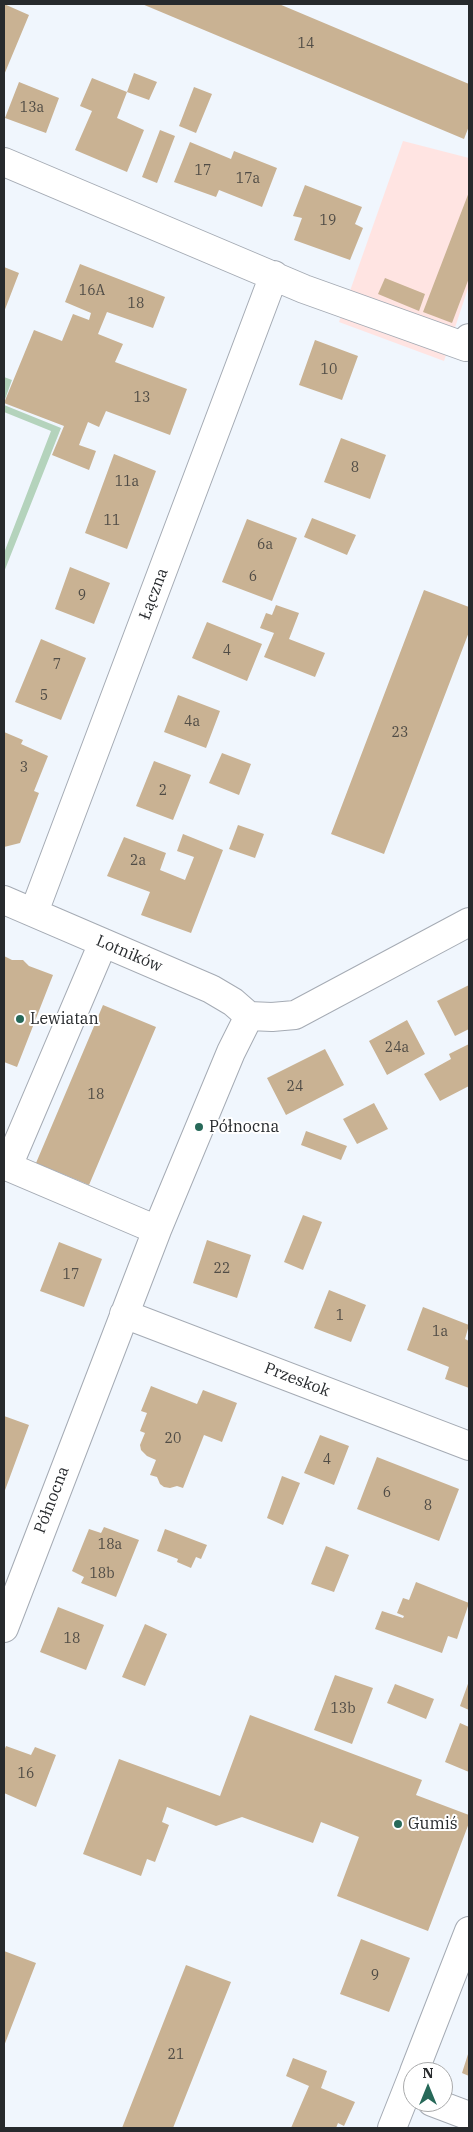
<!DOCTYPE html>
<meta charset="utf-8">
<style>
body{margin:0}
#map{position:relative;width:473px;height:2132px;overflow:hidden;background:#f0f6fd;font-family:"IBM Plex Serif",serif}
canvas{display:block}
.frame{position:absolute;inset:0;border:5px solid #272a2d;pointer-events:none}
.north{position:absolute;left:403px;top:2062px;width:50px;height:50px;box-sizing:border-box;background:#fff;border:1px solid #a9aaab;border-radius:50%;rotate:0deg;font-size:14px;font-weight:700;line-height:20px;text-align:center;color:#272a2d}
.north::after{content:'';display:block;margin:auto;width:18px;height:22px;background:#276959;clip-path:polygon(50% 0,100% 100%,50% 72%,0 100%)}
</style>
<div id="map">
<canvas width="473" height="2132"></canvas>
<div class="frame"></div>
<div class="north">N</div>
</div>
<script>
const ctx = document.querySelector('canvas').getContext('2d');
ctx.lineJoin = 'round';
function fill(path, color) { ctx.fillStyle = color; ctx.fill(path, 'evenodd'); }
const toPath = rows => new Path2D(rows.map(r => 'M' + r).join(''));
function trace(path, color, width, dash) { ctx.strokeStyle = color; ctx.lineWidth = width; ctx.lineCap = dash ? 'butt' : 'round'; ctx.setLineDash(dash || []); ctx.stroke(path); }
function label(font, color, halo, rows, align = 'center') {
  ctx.font = font + ' "IBM Plex Serif",serif'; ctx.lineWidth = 4; ctx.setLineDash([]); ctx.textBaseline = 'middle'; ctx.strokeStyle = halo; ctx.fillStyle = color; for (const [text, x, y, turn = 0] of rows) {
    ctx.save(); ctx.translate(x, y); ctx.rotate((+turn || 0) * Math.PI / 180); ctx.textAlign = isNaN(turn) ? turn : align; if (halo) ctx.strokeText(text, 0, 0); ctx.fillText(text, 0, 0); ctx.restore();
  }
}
fill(toPath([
 [403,141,469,158,469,285,444,361,339,322]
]), '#ffe4e2');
fill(toPath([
 [4,377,12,380,4,402],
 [4,405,61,428,4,572,4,553,51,431,4,412]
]), '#b4d3bc');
fill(toPath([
 [4,4,29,15,4,75],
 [142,4,279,4,469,84,469,126,464,139],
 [134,73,157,82,149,100,127,92],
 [92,78,127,92,117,118,144,130,127,172,75,150,92,111,80,106],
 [19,82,59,98,46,133,5,118],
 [194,87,212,94,196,133,179,126],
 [160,130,175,136,157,183,142,177],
 [190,142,231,159,234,151,277,168,262,207,219,190,216,197,174,182],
 [305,185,362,207,355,224,363,228,350,260,294,240,302,218,293,216],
 [469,192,469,278,452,323,423,312],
 [80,264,165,297,153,328,107,312,98,334,123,344,115,362,187,389,170,435,106,411,99,427,88,422,79,445,96,451,89,470,52,455,64,426,4,403,34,330,62,341,73,314,89,320,91,313,65,302],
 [4,267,19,273,4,312],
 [385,278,425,294,419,311,378,294],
 [315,340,358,356,342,400,299,385],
 [341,438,386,455,370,499,324,482],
 [114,454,156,471,127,549,85,533],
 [312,518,356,535,347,555,304,537],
 [247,519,297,538,272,601,222,582],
 [70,567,110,583,94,624,55,609],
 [424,590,469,607,469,632,384,854,331,834],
 [276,605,299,613,289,639,325,653,315,677,264,657,274,633,260,628,266,613,272,615],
 [207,622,262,644,247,681,192,658],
 [41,639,86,658,61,720,15,702],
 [178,695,220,711,206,748,164,732],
 [4,732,23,740,21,744,48,756,34,791,39,793,20,843,4,847],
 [222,753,251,764,239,795,209,783],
 [154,761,191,775,173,820,136,806],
 [238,825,264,834,255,858,229,849],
 [183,834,223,850,191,933,141,915,150,892,107,876,124,837,166,853,160,870,185,880,194,857,177,851],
 [4,956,12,960,23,960,29,966,53,975,17,1067,4,1062],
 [469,985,469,1029,455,1036,437,1001],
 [103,1005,156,1027,89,1185,36,1163],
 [407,1020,425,1054,387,1075,369,1041],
 [469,1044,469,1086,440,1101,424,1074,451,1059,449,1054],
 [325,1049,344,1085,286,1115,267,1078],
 [374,1103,388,1129,357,1144,343,1119],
 [306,1131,347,1146,341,1160,301,1145],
 [303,1215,322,1222,303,1270,284,1262],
 [207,1240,251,1255,237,1298,193,1283],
 [59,1242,102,1259,84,1307,40,1291],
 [329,1290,366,1305,351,1342,314,1328],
 [423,1307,469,1325,465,1339,469,1341,469,1388,445,1379,449,1367,407,1350],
 [151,1386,197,1404,203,1390,237,1403,222,1442,204,1435,183,1488,177,1486,170,1488,164,1487,160,1484,157,1477,150,1475,156,1460,147,1456,141,1450,140,1445,145,1433,140,1431,147,1413,141,1411],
 [4,1416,29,1425,4,1493],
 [320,1435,349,1446,334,1485,304,1473],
 [377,1457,459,1489,439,1541,357,1509],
 [282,1476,300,1483,283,1525,267,1518],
 [104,1527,139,1540,116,1597,81,1583,84,1577,72,1571,89,1529,101,1533],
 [165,1529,207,1545,201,1559,196,1557,191,1568,177,1562,178,1559,157,1551],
 [326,1546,349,1555,334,1592,311,1584],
 [416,1582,469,1603,457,1639,448,1636,442,1653,375,1629,382,1611,403,1618,404,1616,397,1613,403,1598,409,1600],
 [58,1607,104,1625,86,1670,40,1652],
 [145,1624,167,1634,145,1686,122,1677],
 [335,1675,373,1688,352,1744,314,1730],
 [469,1681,469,1710,460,1706],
 [395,1684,434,1699,426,1719,387,1703],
 [250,1715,422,1780,416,1795,469,1815,469,1823,428,1931,337,1896,359,1837,321,1822,313,1843,242,1817,216,1826,167,1807,162,1822,169,1825,155,1862,147,1859,141,1876,83,1854,119,1759,220,1796],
 [460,1723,469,1727,469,1772,445,1762],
 [6,1746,31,1755,35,1747,56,1755,36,1807,4,1793,4,1751],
 [361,1939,410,1958,389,2012,340,1994],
 [4,1951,36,1963,4,2046],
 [186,1965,231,1982,173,2128,122,2128],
 [469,2051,469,2076,462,2073],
 [293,2058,327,2071,321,2088,355,2102,344,2126,338,2123,336,2128,291,2128,309,2086,286,2076]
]), '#c9b293');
const minor = toPath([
 [4,162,304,289,466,347,469,338],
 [4,900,211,989,233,1002,249,1016],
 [34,912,274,275],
 [249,1016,272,1017,295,1015,469,922],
 [4,1165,157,1230],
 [8,1166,103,943],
 [124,1314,469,1446],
 [4,1628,157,1230,231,1052,249,1016],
 [414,2072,469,1931],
 [432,2102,469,2116],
 [392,2128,413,2075]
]);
trace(minor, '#a5abb4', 30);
trace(minor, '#fff', 28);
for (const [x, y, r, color] of [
 [20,1019,5,"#276959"],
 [199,1127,5,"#276959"],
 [398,1824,5,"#276959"]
]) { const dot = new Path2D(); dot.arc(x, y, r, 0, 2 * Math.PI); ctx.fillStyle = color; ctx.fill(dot); trace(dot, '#fff', 2); }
label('14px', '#504c46', null, [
 ["14",306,44],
 ["13a",32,108],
 ["17",203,171],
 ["17a",248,179],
 ["19",328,221],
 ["16A",92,291],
 ["18",136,304],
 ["10",329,370],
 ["13",142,398],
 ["8",355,468],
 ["11a",127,482],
 ["11",112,521],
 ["6a",265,545],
 ["6",253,577],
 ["9",82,596],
 ["4",227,651],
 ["7",57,665],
 ["5",44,696],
 ["4a",192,722],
 ["23",400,733],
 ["3",24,768],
 ["2",163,791],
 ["2a",138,861],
 ["24a",397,1048],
 ["24",295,1087],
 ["18",96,1095],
 ["22",222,1269],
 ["17",71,1275],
 ["1",340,1316],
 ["1a",440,1332],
 ["20",173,1439],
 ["4",327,1460],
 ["6",387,1493],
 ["8",428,1506],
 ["18a",110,1545],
 ["18b",102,1574],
 ["18",72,1639],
 ["13b",343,1709],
 ["16",26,1774],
 ["9",375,1976],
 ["21",176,2055]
]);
label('16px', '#272a2d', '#fff', [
 ["Łączna",154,594,-69],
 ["Lotników",129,954,23],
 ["Przeskok",297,1380,21],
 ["Północna",52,1500,-69]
]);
label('16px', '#272a2d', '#fff', [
 ["Lewiatan",30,1019],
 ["Północna",209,1127],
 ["Gumiś",408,1824]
], 'left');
</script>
